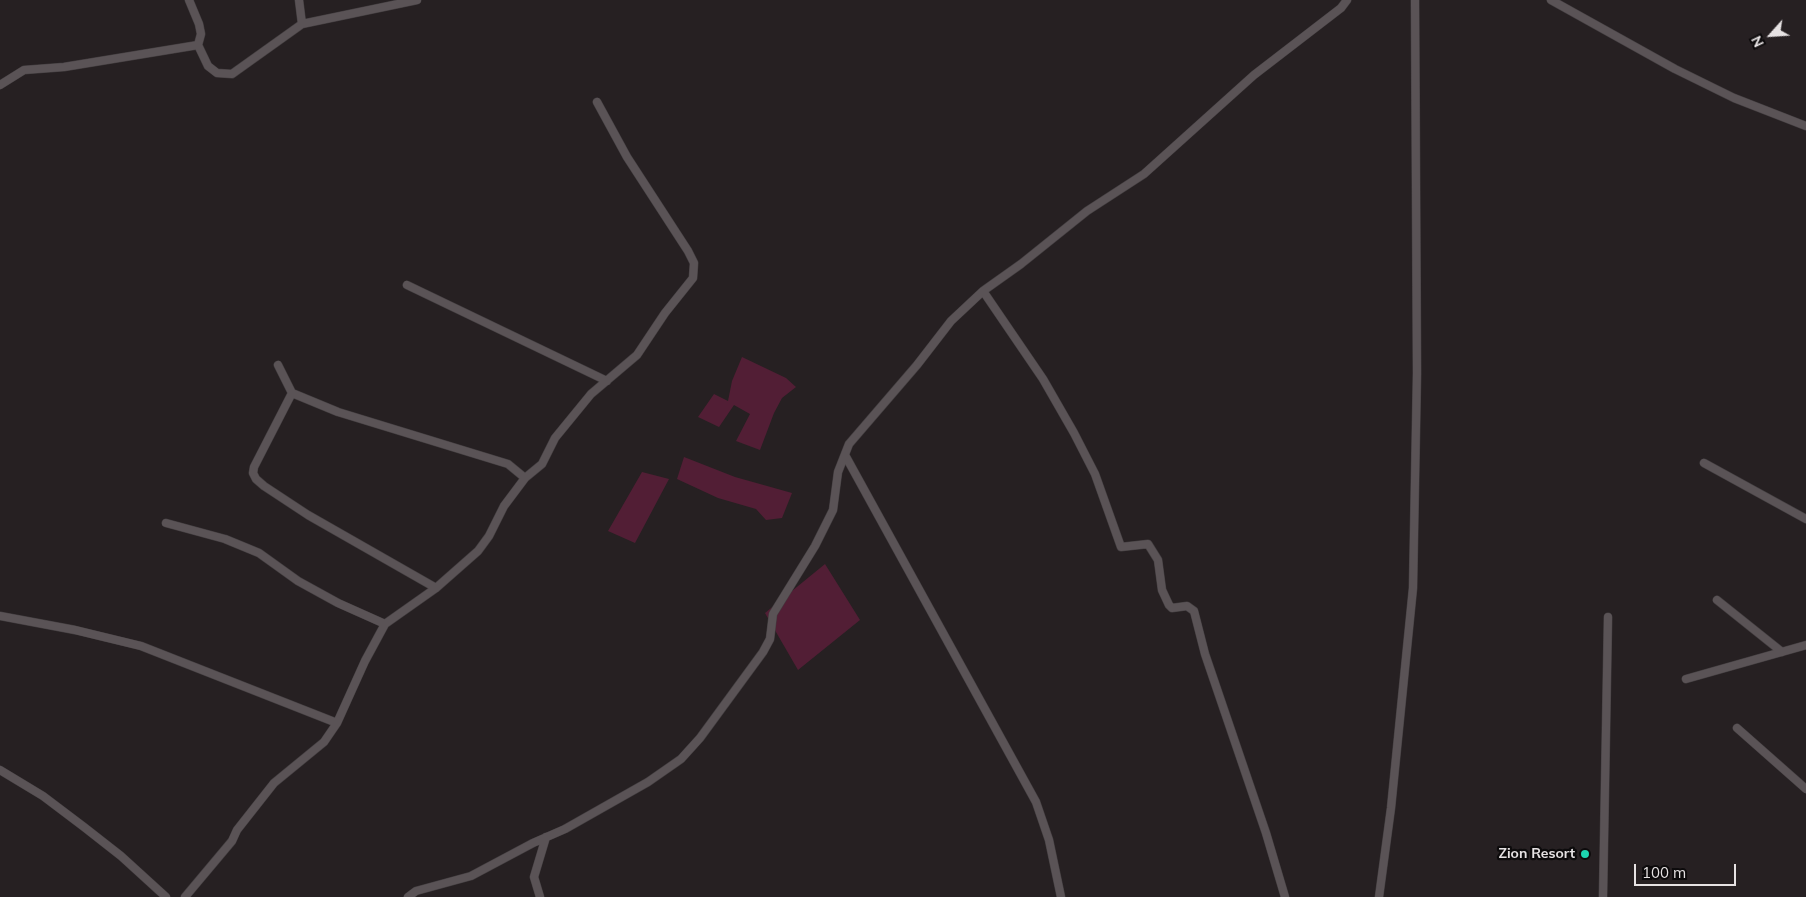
<!DOCTYPE html>
<style>
body{margin:0}
#map{position:relative;width:1806px;height:897px;overflow:hidden;background:#262022;font-family:Mulish,sans-serif}
canvas{display:block}
.north{position:absolute;left:1746px;top:10px;width:50px;height:50px;-webkit-text-stroke:4px #0d0b0c;paint-order:stroke;rotate:244deg;font-size:14px;font-weight:700;line-height:20px;text-align:center;color:#e6e2e3}
.north::after{content:'';display:block;margin:auto;width:18px;height:22px;background:#e6e2e3;clip-path:polygon(50% 0,100% 100%,50% 72%,0 100%)}
.scale{position:absolute;left:1634px;top:864px;width:102px;height:22px;box-sizing:border-box;border:2px solid #e6e2e3;border-top:0;padding-left:6px;font-size:15px;line-height:18px;white-space:nowrap;color:#e6e2e3;-webkit-text-stroke:4px #0d0b0c;paint-order:stroke}
</style>
<div id="map">
<canvas width="1806" height="897"></canvas>
<div class="north">N</div>
<div class="scale">100 m</div>
</div>
<script>
const ctx = document.querySelector('canvas').getContext('2d');
ctx.lineJoin = 'round';
function fill(path, color) { ctx.fillStyle = color; ctx.fill(path, 'evenodd'); }
const toPath = rows => new Path2D(rows.map(r => 'M' + r).join(''));
function trace(path, color, width, dash) { ctx.strokeStyle = color; ctx.lineWidth = width; ctx.lineCap = dash ? 'butt' : 'round'; ctx.setLineDash(dash || []); ctx.stroke(path); }
function label(font, color, halo, rows, align = 'center') {
  ctx.font = font + ' Mulish,sans-serif'; ctx.lineWidth = 4.5; ctx.setLineDash([]); ctx.textBaseline = 'middle'; ctx.strokeStyle = halo; ctx.fillStyle = color; for (const [text, x, y, turn = 0] of rows) {
    ctx.save(); ctx.translate(x, y); ctx.rotate((+turn || 0) * Math.PI / 180); ctx.textAlign = isNaN(turn) ? turn : align; if (halo) ctx.strokeText(text, 0, 0); ctx.fillText(text, 0, 0); ctx.restore();
  }
}
fill(toPath([
 [742,357,786,378,796,387,782,398,774,413,760,450,736,441,750,414,734,405,719,427,698,417,714,394,728,401,732,381],
 [684,457,735,477,792,493,782,518,766,520,756,509,718,498,677,479],
 [642,472,669,479,635,543,608,531],
 [825,564,860,620,798,670,765,613]
]), '#521e35');
const minor = toPath([
 [189,0,199,24,201,34,198,45],
 [299,0,302,24],
 [1551,0,1675,69,1734,98,1806,126],
 [0,85,24,70,64,67,198,45,208,66,217,73,232,74,302,24,417,0],
 [407,285,607,381],
 [983,291,1043,379,1074,433,1095,474,1121,547,1148,544,1158,560,1162,590,1169,605,1172,608,1187,606,1194,611,1205,654,1266,833,1285,897],
 [278,365,292,393,338,412,508,464,525,478],
 [292,393,254,467,253,473,256,479,264,486,308,515,436,588],
 [845,455,1036,802,1049,840,1061,897],
 [1704,463,1806,519],
 [166,523,225,539,259,553,298,581,338,603,385,624],
 [1717,600,1782,652],
 [0,616,75,630,141,646,337,723],
 [1686,679,1806,645],
 [1737,728,1806,789],
 [0,770,43,796,84,827,121,856,166,897],
 [185,897,232,841,237,830,274,783,324,742,337,723,365,661,385,624,436,588,478,551,489,536,504,506,525,478,542,464,555,438,591,394,637,355,665,313,693,278,694,263,688,251,627,157,597,102],
 [408,897,416,891,471,876,533,843,565,829,648,782,681,759,700,738,763,652,770,639,773,614,815,546,833,510,838,472,849,444,917,365,951,321,983,291,1021,264,1087,211,1144,174,1254,75,1341,8,1347,0],
 [540,897,534,877,546,837],
 [1379,897,1391,808,1413,588,1417,373,1415,0],
 [1603,897,1608,617]
]);
trace(minor, '#433e40', 9);
trace(minor, '#5a5356', 8);
for (const [x, y, r, color] of [
 [1585,854,5,"#1dd5b1"]
]) { const dot = new Path2D(); dot.arc(x, y, r, 0, 2 * Math.PI); ctx.fillStyle = color; ctx.fill(dot); trace(dot, '#0d0b0c', 2); }
label('bold 14px', '#e6e2e3', '#0d0b0c', [
 ["Zion Resort",1575,854]
], 'right');
</script>
